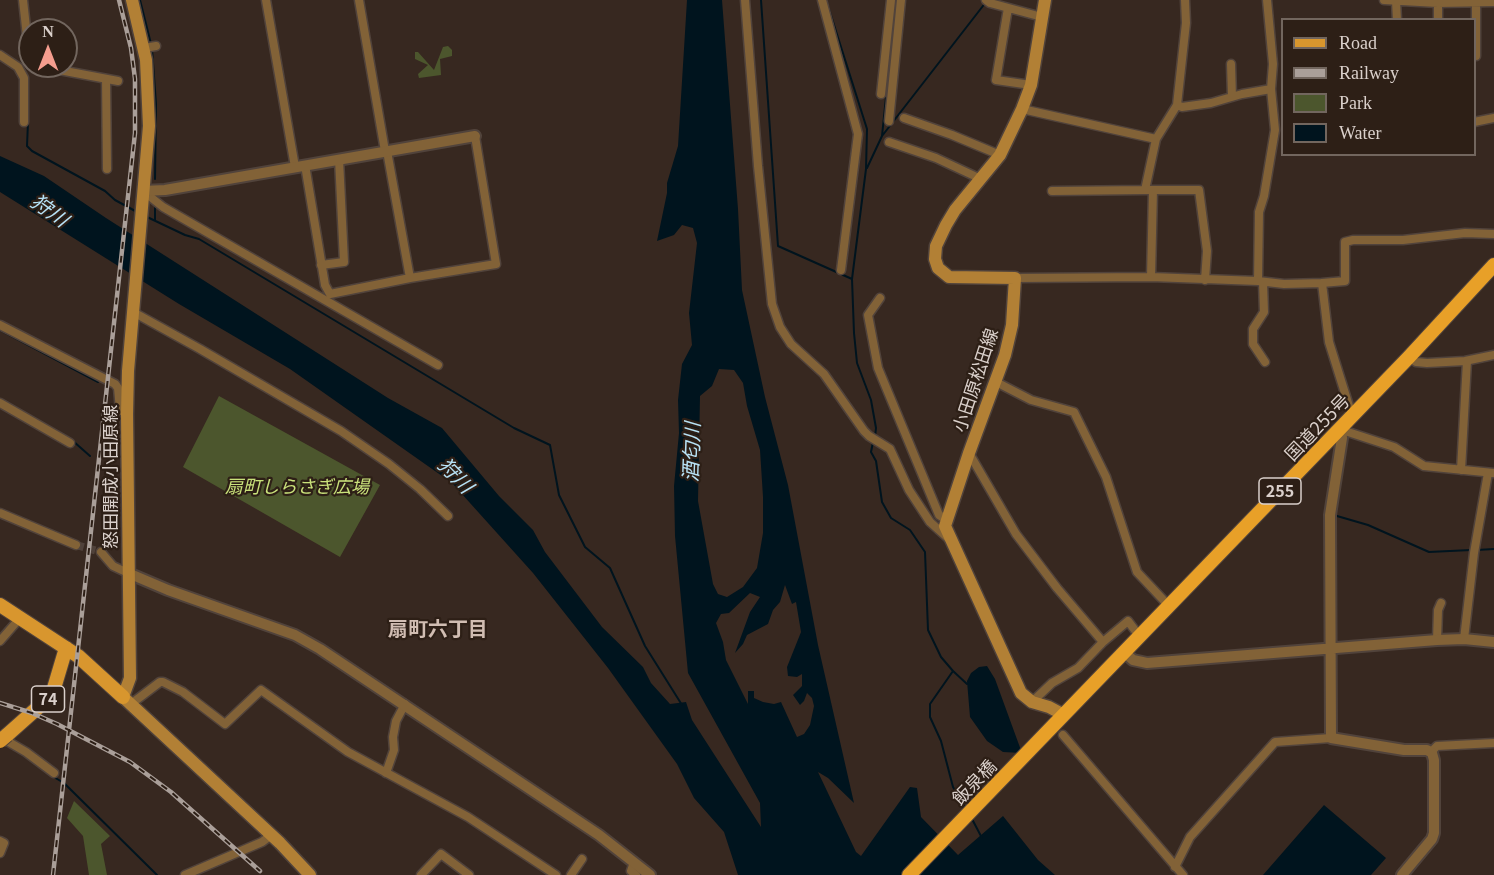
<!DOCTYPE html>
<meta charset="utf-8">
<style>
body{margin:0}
#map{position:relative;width:1494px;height:875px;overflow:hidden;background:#372820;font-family:Georgia,serif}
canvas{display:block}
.legend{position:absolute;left:1281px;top:18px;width:195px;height:138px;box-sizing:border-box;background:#2d1f16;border:2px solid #72665e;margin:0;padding:8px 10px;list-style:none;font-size:18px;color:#dad0cb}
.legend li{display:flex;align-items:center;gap:12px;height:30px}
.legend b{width:30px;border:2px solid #72665e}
.north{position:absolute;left:18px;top:18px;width:60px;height:60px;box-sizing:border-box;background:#2d1f16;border:2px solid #72665e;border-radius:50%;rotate:0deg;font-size:16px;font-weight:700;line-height:24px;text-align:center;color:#dad0cb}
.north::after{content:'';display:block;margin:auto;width:21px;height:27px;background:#f59d8e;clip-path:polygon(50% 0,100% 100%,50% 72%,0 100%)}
</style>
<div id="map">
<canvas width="1494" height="875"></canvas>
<ul class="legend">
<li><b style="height:8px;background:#d8962e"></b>Road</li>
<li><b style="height:8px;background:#aa9f99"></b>Railway</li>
<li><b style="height:16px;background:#4c562d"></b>Park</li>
<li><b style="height:16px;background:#00141e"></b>Water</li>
</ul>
<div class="north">N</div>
</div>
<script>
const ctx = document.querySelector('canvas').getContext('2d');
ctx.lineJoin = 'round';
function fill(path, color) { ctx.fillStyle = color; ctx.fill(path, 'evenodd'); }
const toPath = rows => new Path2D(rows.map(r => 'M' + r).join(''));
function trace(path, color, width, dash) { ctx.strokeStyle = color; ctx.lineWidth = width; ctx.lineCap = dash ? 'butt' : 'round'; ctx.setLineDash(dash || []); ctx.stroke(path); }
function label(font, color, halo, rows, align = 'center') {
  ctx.font = font + ' Georgia,"Noto Sans JP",serif'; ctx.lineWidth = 4.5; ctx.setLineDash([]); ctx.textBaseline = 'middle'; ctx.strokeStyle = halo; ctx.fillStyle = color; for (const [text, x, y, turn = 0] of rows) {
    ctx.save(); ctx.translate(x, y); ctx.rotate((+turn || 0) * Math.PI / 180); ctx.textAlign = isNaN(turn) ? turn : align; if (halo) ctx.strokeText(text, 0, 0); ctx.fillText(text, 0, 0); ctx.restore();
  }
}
fill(toPath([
 [448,46,452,50,452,56,440,59,441,75,419,78,418,74,428,65,415,59,415,52,418,52,434,70,443,47],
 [219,396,380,485,340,557,183,467],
 [74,801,110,836,101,844,107,875,89,875,83,836,67,818]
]), '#4c562d');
fill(toPath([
 [687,0,722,0,738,209,742,290,765,397,788,485,818,645,854,803,828,778,818,772,856,852,861,856,910,787,917,788,921,817,958,855,1003,816,1038,860,1055,875,738,875,724,832,694,798,677,764,608,668,533,573,452,483,290,369,179,304,0,192,0,156,44,176,106,218,388,398,442,428,499,496,533,530,545,552,602,627,643,667,651,683,670,704,686,702,692,720,761,827,760,803,688,673,675,536,674,486,679,433,678,400,682,364,692,345,689,313,697,243,693,228,682,225,674,235,657,241,667,193,667,183,678,146],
 [719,369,734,370,743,383,747,406,760,450,763,497,763,533,757,568,743,587,727,597,718,594,713,584,698,501,700,396,712,386],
 [785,585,792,604,796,602,801,632,787,667,788,676,797,677,802,674,802,686,793,695,800,705,804,701,807,693,812,698,814,706,810,725,804,734,797,737,781,702,774,704,763,702,754,698,754,691,748,691,748,704,726,660,723,642,716,623,721,614,729,613,750,593,760,597,750,612,735,653,743,644,747,635,768,624,773,610,780,602],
 [987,666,995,679,1022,753,1003,752,987,741,970,717,967,681,971,673,979,667],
 [1324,805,1386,858,1371,875,1263,875]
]), '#00141e');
trace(toPath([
 [140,0,151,44],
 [761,0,778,246,852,279],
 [828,6,867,129,866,169,852,279,854,333,857,363,871,400,876,428,875,437],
 [152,49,156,104,155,179],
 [28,122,27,146,32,151,105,191,115,200,137,212],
 [882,136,896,0],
 [867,168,882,136,986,2],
 [145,216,185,235,199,239,514,428,550,445,559,495,585,547,610,568,645,646,682,705],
 [155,220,155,208],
 [0,330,98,382],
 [73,441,90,456],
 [873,442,871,452,876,461,882,502,891,518,910,530,925,552,928,630,941,657,953,671,930,704,930,717,941,741,953,787,966,809],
 [1337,516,1368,525,1429,552,1471,550],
 [1477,550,1494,549],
 [953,671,967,684],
 [52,776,64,783,157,875],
 [972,819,982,838]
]), '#00141e', 2);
trace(toPath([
 [76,545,101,552]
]), '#4f413a', 8, [8, 4]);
const minor = toPath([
 [23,0,30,64],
 [266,0,295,167],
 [359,0,385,151],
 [745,0,758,166,772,304,780,327,791,344,824,374,864,431,869,436,890,449,909,490,930,522,949,539],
 [822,0,858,134,841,270],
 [986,0,990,3,1042,17],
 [1185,0,1186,23,1177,105,1156,139,1145,190,1199,190,1207,251,1205,280],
 [1384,0,1438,3,1494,2],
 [1396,1,1397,20],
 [1476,1,1476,56],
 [1438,3,1438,20],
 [1008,8,996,80,1031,85],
 [144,48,156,46],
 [0,55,18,67,24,78,24,122],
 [1231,64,1232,97],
 [38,66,118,81],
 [106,79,107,169],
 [881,94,891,0],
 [1177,105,1182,107,1211,103,1242,94,1271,89],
 [1022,109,1156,139],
 [904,118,952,135,1000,155],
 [889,121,901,0],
 [1474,122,1494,118],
 [889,142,936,158,981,179],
 [387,151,410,278],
 [305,165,325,285,330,294,410,278,496,264,475,136],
 [143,191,163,207,438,365],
 [1052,191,1145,190],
 [321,265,344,262,339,159],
 [1151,277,1153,190],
 [1015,278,1151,277,1258,281,1259,212,1264,196,1275,130,1271,89,1273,64,1267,0],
 [1258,281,1284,284,1322,283,1329,342,1349,406,1354,414],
 [1263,282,1264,312,1253,329,1253,344,1265,362],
 [1322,283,1345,281,1345,242,1353,240,1403,240,1465,233,1494,234],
 [880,298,868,315,878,368,939,515,947,520],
 [133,312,200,349,341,431,389,464,420,489,448,516],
 [0,325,115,384,118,388,120,410,127,414],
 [1409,357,1416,362,1427,363,1465,361,1494,355],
 [996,382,1031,400,1074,412,1106,477,1137,572,1169,606],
 [0,403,70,443],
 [1341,428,1348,432,1394,447,1424,466,1494,473],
 [969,453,1016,534,1057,588,1103,642,1128,621,1140,637],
 [1461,470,1467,361],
 [0,513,76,545],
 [101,552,113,566,128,573],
 [1464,639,1474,553,1488,473],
 [1437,640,1438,610,1441,603],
 [0,641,20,618],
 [1032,702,1052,683,1078,668,1103,642],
 [131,704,160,682,163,682,183,692,225,724,261,690,348,752,468,817,556,875],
 [1063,735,1183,875],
 [0,737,26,752,54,773],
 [1431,752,1437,746,1494,743],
 [386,773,394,750,393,737,396,721,405,704],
 [0,841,4,843,0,853],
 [634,862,631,871,636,875],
 [1175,867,1190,837,1275,742,1331,738],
 [185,875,262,842,270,836],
 [421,875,441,854,469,875],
 [571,875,582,859]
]);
const tertiary = toPath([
 [143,191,165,190,475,136],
 [1341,428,1342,438,1330,515,1331,738,1404,750,1427,750,1432,753,1434,760,1434,833,1432,839,1402,875],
 [128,573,168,590,295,635,320,649,599,835,650,875],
 [1124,652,1133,660,1147,663,1437,640,1464,639,1494,642]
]);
const secondary = toPath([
 [132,0,146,60,149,126,128,371,127,414,130,678,123,697,280,843,310,875],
 [1045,0,1031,85,1022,109,1000,155,955,210,946,225,936,246,935,259,938,268,949,277,1015,278,1012,325,1005,355,969,453,945,526,1021,693,1032,702,1049,707,1064,715]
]);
const primary = toPath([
 [0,605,78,656,123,697],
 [7,735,52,695,66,648]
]);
const trunk = toPath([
 [909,875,1409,357,1494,265]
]);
trace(minor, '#51433b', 11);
trace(tertiary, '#51433b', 14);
trace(secondary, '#51433b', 15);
trace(primary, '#51433b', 16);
trace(trunk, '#51433b', 16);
trace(minor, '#826237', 8);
trace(tertiary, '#826237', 10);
trace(secondary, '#b28035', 12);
trace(primary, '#d8962e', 14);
trace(trunk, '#e8a028', 14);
const rail = toPath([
 [0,703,32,713,57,724,130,762,171,792,260,871],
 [53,875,135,133,135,79,131,48,119,0]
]);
trace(rail, '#aa9f99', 4.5);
trace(rail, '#2d1f16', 2, [7]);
const primaryBridge = toPath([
 [0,741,7,735]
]);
trace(primaryBridge, '#51433b', 16, []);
trace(primaryBridge, '#d8962e', 14);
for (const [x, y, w] of [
 [1280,491,42],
 [48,699,33]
]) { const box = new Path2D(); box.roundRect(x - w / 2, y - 13, w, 26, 4.5); ctx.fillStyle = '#2d1f16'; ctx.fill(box); trace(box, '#dad0cb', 1.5); }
label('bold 16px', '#dad0cb', null, [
 ["255",1280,491],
 ["74",48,699]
]);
label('18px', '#dad0cb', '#2d1f16', [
 ["小田原松田線",975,380,-72],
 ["国道255号",1317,427,-46],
 ["怒田開成小田原線",110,477,-90],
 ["飯泉橋",974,782,-46]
]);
label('italic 18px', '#cae27b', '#2d1f16', [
 ["扇町しらさぎ広場",297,486]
]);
label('italic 20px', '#b7e2f6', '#2d1f16', [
 ["狩川",50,210,36],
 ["酒匂川",691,452,-88],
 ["狩川",456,475,46]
]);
label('bold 20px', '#d1bdb2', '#2d1f16', [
 ["扇町六丁目",438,628]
]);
</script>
